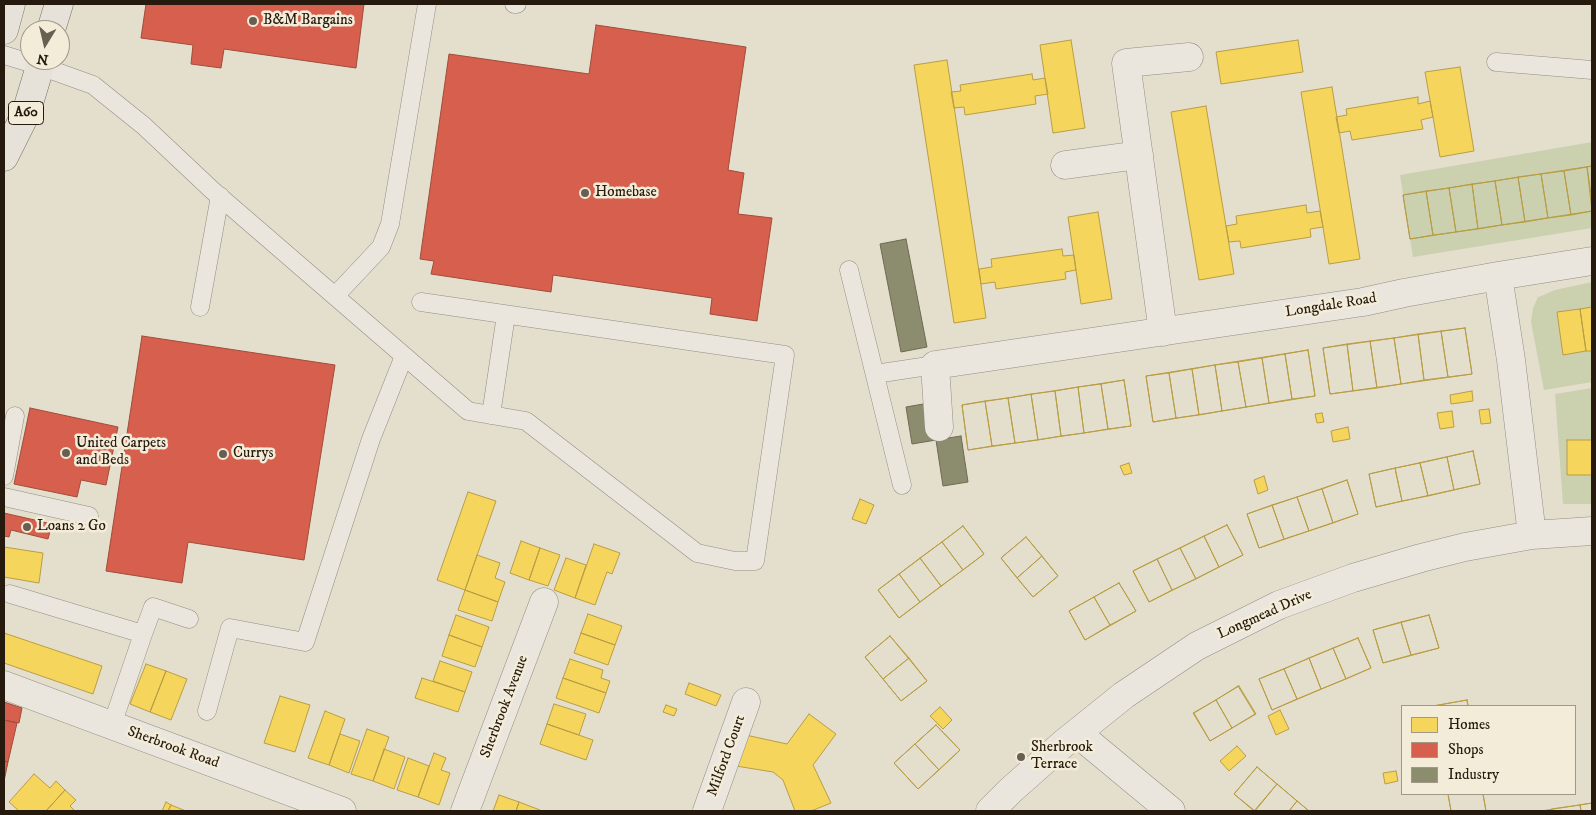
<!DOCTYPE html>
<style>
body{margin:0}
#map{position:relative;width:1596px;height:815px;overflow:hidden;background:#e4decd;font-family:"IM FELL DW Pica",serif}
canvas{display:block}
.frame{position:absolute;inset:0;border:5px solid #26190e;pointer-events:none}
.legend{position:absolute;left:1401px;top:705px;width:175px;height:90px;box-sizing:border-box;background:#f3ecd9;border:1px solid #a19888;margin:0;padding:6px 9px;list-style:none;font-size:15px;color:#26190e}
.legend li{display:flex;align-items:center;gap:10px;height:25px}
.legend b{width:25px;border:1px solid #a19888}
.north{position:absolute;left:20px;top:20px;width:50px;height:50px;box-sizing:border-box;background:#f3ecd9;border:1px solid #a19888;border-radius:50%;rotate:189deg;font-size:14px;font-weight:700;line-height:20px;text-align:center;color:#26190e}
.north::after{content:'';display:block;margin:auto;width:18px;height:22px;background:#685e51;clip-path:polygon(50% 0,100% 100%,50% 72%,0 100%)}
</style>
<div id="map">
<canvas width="1596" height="815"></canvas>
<div class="frame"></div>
<ul class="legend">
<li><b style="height:14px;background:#f6d55c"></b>Homes</li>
<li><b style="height:14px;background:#d6604d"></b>Shops</li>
<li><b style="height:14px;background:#8c8c6e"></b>Industry</li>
</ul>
<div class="north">N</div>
</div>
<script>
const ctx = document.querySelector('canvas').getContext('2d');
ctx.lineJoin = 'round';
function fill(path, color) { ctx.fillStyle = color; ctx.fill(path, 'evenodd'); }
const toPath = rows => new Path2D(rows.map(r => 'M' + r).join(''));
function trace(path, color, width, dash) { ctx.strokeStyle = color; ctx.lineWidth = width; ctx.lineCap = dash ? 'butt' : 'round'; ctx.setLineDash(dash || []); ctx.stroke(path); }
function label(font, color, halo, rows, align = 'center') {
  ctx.font = font + ' "IM FELL DW Pica",serif'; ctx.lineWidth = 5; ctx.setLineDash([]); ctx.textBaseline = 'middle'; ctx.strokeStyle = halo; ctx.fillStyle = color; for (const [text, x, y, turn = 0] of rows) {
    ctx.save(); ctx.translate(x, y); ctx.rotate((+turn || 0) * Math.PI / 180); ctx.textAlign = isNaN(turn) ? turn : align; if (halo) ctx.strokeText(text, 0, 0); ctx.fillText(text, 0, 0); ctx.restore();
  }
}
fill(toPath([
 [1592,142,1592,228,1413,257,1400,175],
 [1592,282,1592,382,1544,390,1531,322,1533,308,1538,297,1541,296,1555,290],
 [1592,388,1592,504,1563,504,1555,394]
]), '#cbd0af');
const homes = toPath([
 [1071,40,1085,128,1053,133,1040,45,1071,40],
 [1298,40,1303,72,1221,84,1216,52,1298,40],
 [947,60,986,318,954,323,914,65,947,60],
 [1460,67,1474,151,1440,157,1425,72,1460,67],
 [1032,74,1033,80,1045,78,1048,94,1035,96,1036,104,965,115,964,107,954,108,951,92,961,91,960,85,1032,74],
 [1332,87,1360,259,1329,264,1301,92,1332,87],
 [1418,97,1418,104,1430,101,1433,117,1421,120,1423,129,1352,140,1350,131,1339,133,1336,117,1347,115,1346,109,1418,97],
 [1206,106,1234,274,1199,280,1171,112,1206,106],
 [1592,166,1592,211,1410,239,1403,195,1592,166],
 [1592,166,1592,201,1587,167,1592,166],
 [1587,167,1592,211,1571,215,1564,171,1587,167],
 [1564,171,1571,215,1548,218,1541,174,1564,171],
 [1541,174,1548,218,1525,222,1518,177,1541,174],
 [1518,177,1525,222,1502,225,1495,181,1518,177],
 [1495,181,1502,225,1478,229,1472,184,1495,181],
 [1472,184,1478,229,1456,232,1449,188,1472,184],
 [1449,188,1456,232,1433,235,1426,191,1449,188],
 [1426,191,1433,235,1410,239,1403,195,1426,191],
 [1306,205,1307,213,1320,211,1323,227,1310,229,1311,237,1241,248,1240,241,1229,242,1226,226,1237,224,1236,216,1306,205],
 [1098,212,1112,299,1081,304,1068,217,1098,212],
 [1062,249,1063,256,1074,255,1076,270,1065,272,1066,279,996,289,995,282,981,284,979,269,992,267,991,259,1062,249],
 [1592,307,1592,351,1586,351,1580,309,1592,307],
 [1580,309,1586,351,1563,355,1557,312,1580,309],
 [1465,328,1472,374,1448,377,1441,331,1465,328],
 [1465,328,1472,374,1330,394,1323,348,1465,328],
 [1441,331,1448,377,1424,380,1418,334,1441,331],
 [1418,334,1424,380,1401,384,1394,338,1418,334],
 [1394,338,1401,384,1377,388,1370,341,1394,338],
 [1370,341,1377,388,1353,391,1347,344,1370,341],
 [1347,344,1353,391,1330,394,1323,348,1347,344],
 [1308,350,1315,396,1153,422,1146,376,1308,350],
 [1308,350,1315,396,1292,399,1285,354,1308,350],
 [1285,354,1292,399,1269,403,1262,358,1285,354],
 [1262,358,1269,403,1246,407,1238,362,1262,358],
 [1238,362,1246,407,1222,411,1215,365,1238,362],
 [1215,365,1222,411,1199,415,1192,369,1215,365],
 [1192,369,1199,415,1176,418,1169,373,1192,369],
 [1169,373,1176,418,1153,422,1146,376,1169,373],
 [1124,380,1131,426,968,450,962,405,1124,380],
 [1124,380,1131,426,1108,429,1101,384,1124,380],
 [1101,384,1108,429,1084,433,1078,387,1101,384],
 [1078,387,1084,433,1061,436,1055,391,1078,387],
 [1055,391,1061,436,1038,440,1031,394,1055,391],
 [1472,391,1473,401,1451,404,1450,395,1472,391],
 [1031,394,1038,440,1015,443,1008,398,1031,394],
 [1008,398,1015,443,992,446,985,401,1008,398],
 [985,401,992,446,968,450,962,405,985,401],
 [1489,409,1491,423,1481,424,1479,410,1489,409],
 [1452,411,1454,427,1440,429,1437,413,1452,411],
 [1322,413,1324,422,1317,423,1315,414,1322,413],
 [1348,427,1350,439,1333,442,1331,431,1348,427],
 [1567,440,1592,440,1592,475,1567,475,1567,440],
 [1473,451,1480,484,1376,507,1369,474,1473,451],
 [1473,451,1480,484,1454,490,1447,457,1473,451],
 [1447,457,1454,490,1428,496,1420,463,1447,457],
 [1129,463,1132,473,1124,475,1120,466,1129,463],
 [1420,463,1428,496,1402,501,1395,468,1420,463],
 [1395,468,1402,501,1376,507,1369,474,1395,468],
 [1264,476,1268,490,1258,494,1254,480,1264,476],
 [1347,480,1358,514,1259,548,1247,514,1347,480],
 [1347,480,1358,514,1333,523,1322,489,1347,480],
 [1322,489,1333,523,1309,531,1297,497,1322,489],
 [468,492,496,501,465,590,437,580,468,492],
 [1297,497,1309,531,1284,539,1272,505,1297,497],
 [860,499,874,505,866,524,852,519,860,499],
 [1272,505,1284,539,1259,548,1247,514,1272,505],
 [1227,525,1243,555,1219,567,1204,536,1227,525],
 [1227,525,1243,555,1149,602,1133,571,1227,525],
 [963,526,984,554,963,570,942,542,963,526],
 [963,526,984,554,899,618,878,590,963,526],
 [1204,536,1219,567,1196,579,1180,548,1204,536],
 [1026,537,1042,556,1017,578,1001,558,1026,537],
 [1026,537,1058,576,1033,597,1001,558,1026,537],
 [521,541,540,548,529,580,510,573,521,541],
 [942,542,963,570,941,586,920,558,942,542],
 [594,544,620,553,612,574,607,572,595,605,575,598,594,544],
 [4,547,43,553,39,583,4,577,4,547],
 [540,548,560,555,548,586,529,580,540,548],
 [1180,548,1196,579,1172,590,1157,559,1180,548],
 [477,555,500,563,495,578,505,582,498,602,465,590,477,555],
 [1042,556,1058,576,1033,597,1017,578,1042,556],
 [566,558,586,565,575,598,554,590,566,558],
 [920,558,941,586,920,602,899,574,920,558],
 [1157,559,1172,590,1149,602,1133,571,1157,559],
 [899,574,920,602,899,618,878,590,899,574],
 [1119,583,1136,611,1085,640,1069,611,1119,583],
 [1119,583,1136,611,1110,625,1094,597,1119,583],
 [465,590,498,602,492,621,458,610,465,590],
 [1094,597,1110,625,1085,640,1069,611,1094,597],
 [588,614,622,626,615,645,581,633,588,614],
 [456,615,489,627,482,647,449,635,456,615],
 [1429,615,1439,648,1411,655,1401,622,1429,615],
 [1429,615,1439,648,1383,663,1373,630,1429,615],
 [1401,622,1411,655,1383,663,1373,630,1401,622],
 [4,633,102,666,93,694,4,663,4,633],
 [581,633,615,645,608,665,574,653,581,633],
 [449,635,482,647,475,667,442,656,449,635],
 [890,636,909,658,883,679,865,657,890,636],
 [890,636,927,681,901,701,865,657,890,636],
 [1358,638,1371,668,1346,679,1333,648,1358,638],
 [1358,638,1371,668,1272,710,1259,679,1358,638],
 [1333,648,1346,679,1321,689,1309,658,1333,648],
 [909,658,927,681,901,701,883,679,909,658],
 [1309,658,1321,689,1297,699,1284,669,1309,658],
 [570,659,603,670,601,678,610,681,606,693,563,678,570,659],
 [440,661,472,672,465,692,433,681,440,661],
 [146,664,166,671,150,712,130,704,146,664],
 [1284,669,1297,699,1272,710,1259,679,1284,669],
 [166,671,187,679,171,720,150,712,166,671],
 [422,678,465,692,458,712,415,698,422,678],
 [563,678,606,693,599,713,556,698,563,678],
 [689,683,721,695,716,706,685,694,689,683],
 [1238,686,1255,714,1232,728,1216,700,1238,686],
 [1239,686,1256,714,1210,741,1194,713,1239,686],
 [280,696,310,705,295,752,264,743,280,696],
 [1216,700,1232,728,1210,741,1193,713,1216,700],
 [1467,700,1468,706,1433,706,1467,700],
 [1467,700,1468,706,1433,706,1467,700],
 [554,704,586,714,579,735,547,724,554,704],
 [666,705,677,709,674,716,663,712,666,705],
 [940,707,952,720,943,729,930,716,940,707],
 [1280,710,1289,729,1276,735,1268,716,1280,710],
 [325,711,345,719,329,765,308,758,325,711],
 [809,714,836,734,813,765,831,803,811,811,795,811,783,780,773,772,736,766,741,734,787,744,809,714],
 [547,724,593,740,586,760,540,744,547,724],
 [936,725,960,750,918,789,894,763,936,725],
 [936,725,960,750,939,770,915,744,936,725],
 [367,729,389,737,373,781,351,774,367,729],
 [340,734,360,741,349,773,329,765,340,734],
 [915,744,939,770,918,789,894,763,915,744],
 [1237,746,1246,756,1229,771,1220,761,1237,746],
 [384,749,405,757,394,789,373,781,384,749],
 [434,753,446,758,441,770,450,773,439,805,418,797,434,753],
 [408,758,429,766,418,797,397,790,408,758],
 [1257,767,1277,784,1254,811,1234,794,1257,767],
 [1257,767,1309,811,1255,811,1234,794,1257,767],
 [1396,771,1398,781,1385,784,1383,773,1396,771],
 [34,774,50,788,56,781,65,790,46,811,19,811,9,802,34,774],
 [1277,784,1297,801,1289,811,1255,811,1277,784],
 [65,790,76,800,70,806,75,811,46,811,65,790],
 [1448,794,1483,794,1486,811,1451,811,1448,794],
 [1448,794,1483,794,1486,811,1451,811,1448,794],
 [499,795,519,802,516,811,493,811,499,795],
 [1297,801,1309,811,1289,811,1297,801],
 [166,802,171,805,168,811,162,811,166,802],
 [519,802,540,810,540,811,516,811,519,802],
 [1592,803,1592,811,1541,811,1592,803],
 [1592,803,1592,811,1581,811,1580,805,1592,803],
 [171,805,186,811,168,811,171,805],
 [1580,805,1581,811,1552,811,1551,809,1580,805]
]);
fill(homes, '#f6d55c');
trace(homes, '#b89d45', 1);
const shops = toPath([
 [146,4,364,4,356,68,224,49,221,68,191,64,193,45,141,38,146,4],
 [596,25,746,47,728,170,744,173,738,214,772,218,757,321,710,314,712,298,553,275,551,292,431,274,434,261,420,259,449,54,589,74,596,25],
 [142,336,335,365,304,560,188,542,182,583,106,571,142,336],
 [30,408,118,427,106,485,81,480,77,497,14,484,30,408],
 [4,513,52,524,48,539,11,530,9,537,4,536,4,513],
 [4,702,22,708,19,723,4,720,4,702],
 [4,720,17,723,8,762,4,761,4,720],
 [4,761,8,762,4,781,4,761]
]);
fill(shops, '#d6604d');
trace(shops, '#a14b3a', 1);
const industry = toPath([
 [906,239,927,347,901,352,880,244,906,239],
 [929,403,936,440,912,444,906,407,929,403],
 [961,436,968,482,943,486,936,440,961,436]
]);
fill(industry, '#8c8c6e');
trace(industry, '#6d6a51', 1);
const lane = toPath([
 [514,4,517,4],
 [4,55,40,66,93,85,144,126,212,190,468,411,526,421,697,553,735,561,755,561,785,355,421,302],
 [1496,62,1592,70],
 [849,270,902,485],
 [335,296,381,247,390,224,427,4],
 [200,307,220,196],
 [875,374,935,365],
 [491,415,506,315],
 [4,476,15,416],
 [4,497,89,516],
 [10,594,143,634,112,725],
 [143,634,153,607,189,619],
 [207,711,230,628,305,642,371,439,404,356]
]);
const street = toPath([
 [1065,165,1139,155],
 [1498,276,1511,360,1532,535],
 [1163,332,1126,63,1189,57],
 [939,427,935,365,1363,302,1404,293,1498,276,1592,261],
 [4,685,342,811],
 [1077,733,1171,811],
 [465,811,544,602],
 [707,811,746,702],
 [990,811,1011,790,1063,744,1124,695,1197,646,1279,605,1353,578,1421,558,1465,547,1532,535,1592,531]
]);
const highway = toPath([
 [4,30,11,4],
 [51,30,59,4],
 [4,157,26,113,42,60]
]);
trace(lane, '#928d82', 19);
trace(street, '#928d82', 29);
trace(highway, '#777268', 29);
trace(lane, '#eae6de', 18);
trace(street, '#eae6de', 28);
trace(highway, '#e7e2d9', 28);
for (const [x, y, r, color] of [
 [253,21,5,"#685e51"],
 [585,193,5,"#685e51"],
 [66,453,5,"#685e51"],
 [223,454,5,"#685e51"],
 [27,527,5,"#685e51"],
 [1021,757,5,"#685e51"]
]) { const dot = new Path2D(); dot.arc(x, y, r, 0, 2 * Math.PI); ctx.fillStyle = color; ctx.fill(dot); trace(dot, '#f3ecd9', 2); }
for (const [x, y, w] of [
 [26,113,35]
]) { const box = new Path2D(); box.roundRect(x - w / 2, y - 11.5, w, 23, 4); ctx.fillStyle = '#f3ecd9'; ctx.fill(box); trace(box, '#26190e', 1); }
label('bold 14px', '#26190e', null, [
 ["A60",26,113]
]);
label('15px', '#26190e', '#f3ecd9', [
 ["B&M Bargains",263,21],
 ["Homebase",595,193],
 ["United Carpets",76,444],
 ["and Beds",76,461],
 ["Currys",233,454],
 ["Loans 2 Go",37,527],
 ["Sherbrook",1031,748],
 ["Terrace",1031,765]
], 'left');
label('15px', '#26190e', '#f3ecd9', [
 ["Longdale Road",1331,306,-9],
 ["Longmead Drive",1265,615,-24],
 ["Sherbrook Avenue",505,707,-69],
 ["Sherbrook Road",173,748,20],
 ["Milford Court",727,756,-70]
]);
</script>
